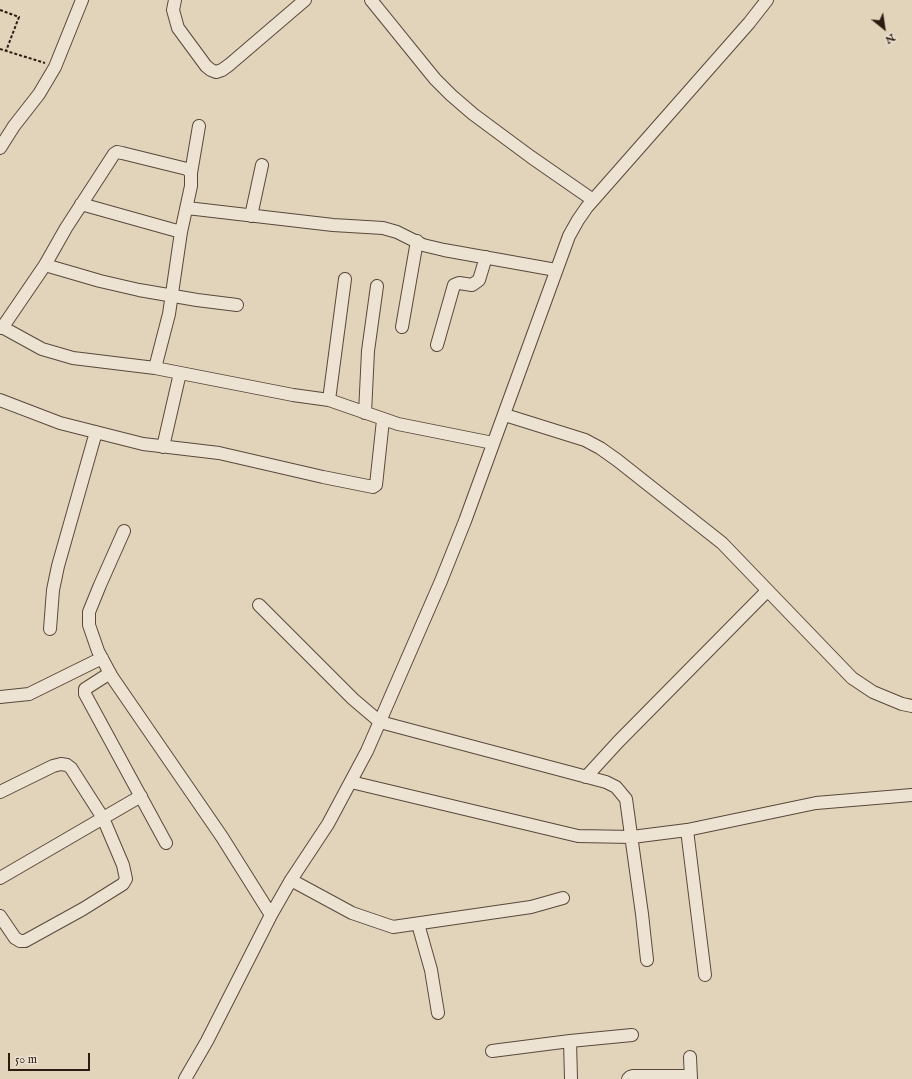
<!DOCTYPE html>
<style>
body{margin:0}
#map{position:relative;width:912px;height:1079px;overflow:hidden;background:#e1d4ba;font-family:"IM FELL English",serif}
canvas{display:block}
.north{position:absolute;left:864px;top:8px;width:40px;height:40px;-webkit-text-stroke:3px #ece3d2;paint-order:stroke;rotate:150deg;font-size:11px;font-weight:700;line-height:16px;text-align:center;color:#2d1a11}
.north::after{content:'';display:block;margin:auto;width:14px;height:18px;background:#2d1a11;clip-path:polygon(50% 0,100% 100%,50% 72%,0 100%)}
.scale{position:absolute;left:8px;top:1053px;width:82px;height:18px;box-sizing:border-box;border:2px solid #2d1a11;border-top:0;padding-left:5px;font-size:12px;line-height:14px;white-space:nowrap;color:#2d1a11;-webkit-text-stroke:3px #ece3d2;paint-order:stroke}
</style>
<div id="map">
<canvas width="912" height="1079"></canvas>
<div class="north">N</div>
<div class="scale">50 m</div>
</div>
<script>
const ctx = document.querySelector('canvas').getContext('2d');
ctx.lineJoin = 'round';
const toPath = rows => new Path2D(rows.map(r => 'M' + r).join(''));
function trace(path, color, width, dash) { ctx.strokeStyle = color; ctx.lineWidth = width; ctx.lineCap = dash ? 'butt' : 'round'; ctx.setLineDash(dash || []); ctx.stroke(path); }
const minor = toPath([
 [175,0,173,10,178,28,206,66,211,70,216,72,222,70,229,65,305,0],
 [371,0,435,79,451,95,473,114,531,157,593,200],
 [0,148,14,126,39,94,55,67,82,0],
 [191,173,199,126],
 [81,204,181,232],
 [187,208,333,225,383,228,397,232,423,245,444,250,556,270],
 [251,216,262,165],
 [45,265,100,281,139,290,197,300,237,305],
 [0,326,42,349,73,358,155,368,293,395,329,400,398,424,493,443],
 [402,327,417,241],
 [2,328,45,265,66,228,114,154,117,152,122,153,187,169,191,173,191,186,181,232,169,314,155,368],
 [437,345,454,285,459,283,472,285,479,280,486,257],
 [0,400,60,423,143,444,219,453,323,477,373,487,376,485,383,420],
 [329,400,345,279],
 [365,413,368,351,377,286],
 [505,415,585,440,600,448,617,460,722,543,852,678,873,692,902,704,912,706],
 [163,447,180,373],
 [124,531,100,585,89,612,89,625,98,651,112,677,222,837,271,915],
 [259,605,353,699,380,722,606,782,616,787,626,799,642,914,647,960],
 [50,629,53,590,58,566,96,432],
 [110,673,85,689,85,694,166,843],
 [0,697,29,694,102,658],
 [586,777,618,742,767,591],
 [351,782,578,836,632,837,687,830,816,803,912,795],
 [0,792,53,766,61,764,67,765,71,768,103,818,123,865,126,879,123,884,83,909,25,941,20,941,15,938,0,916],
 [687,830,705,975],
 [0,878,141,796],
 [291,880,352,913,393,927,531,907,563,898],
 [418,924,431,970,438,1013],
 [570,1041,632,1035],
 [492,1051,570,1041,571,1079],
 [690,1057,691,1079],
 [185,1079,207,1041,271,915,291,880,328,824,367,751,441,581,465,521,569,236,578,220,587,207,749,23,767,0],
 [628,1079,630,1077,633,1076,691,1076]
]);
trace(minor, '#5a483b', 14);
trace(toPath([
 [0,10,19,17,6,51],
 [0,49,45,63]
]), '#2d1a11', 2, [3, 2]);
trace(minor, '#ece3d2', 12);
</script>
